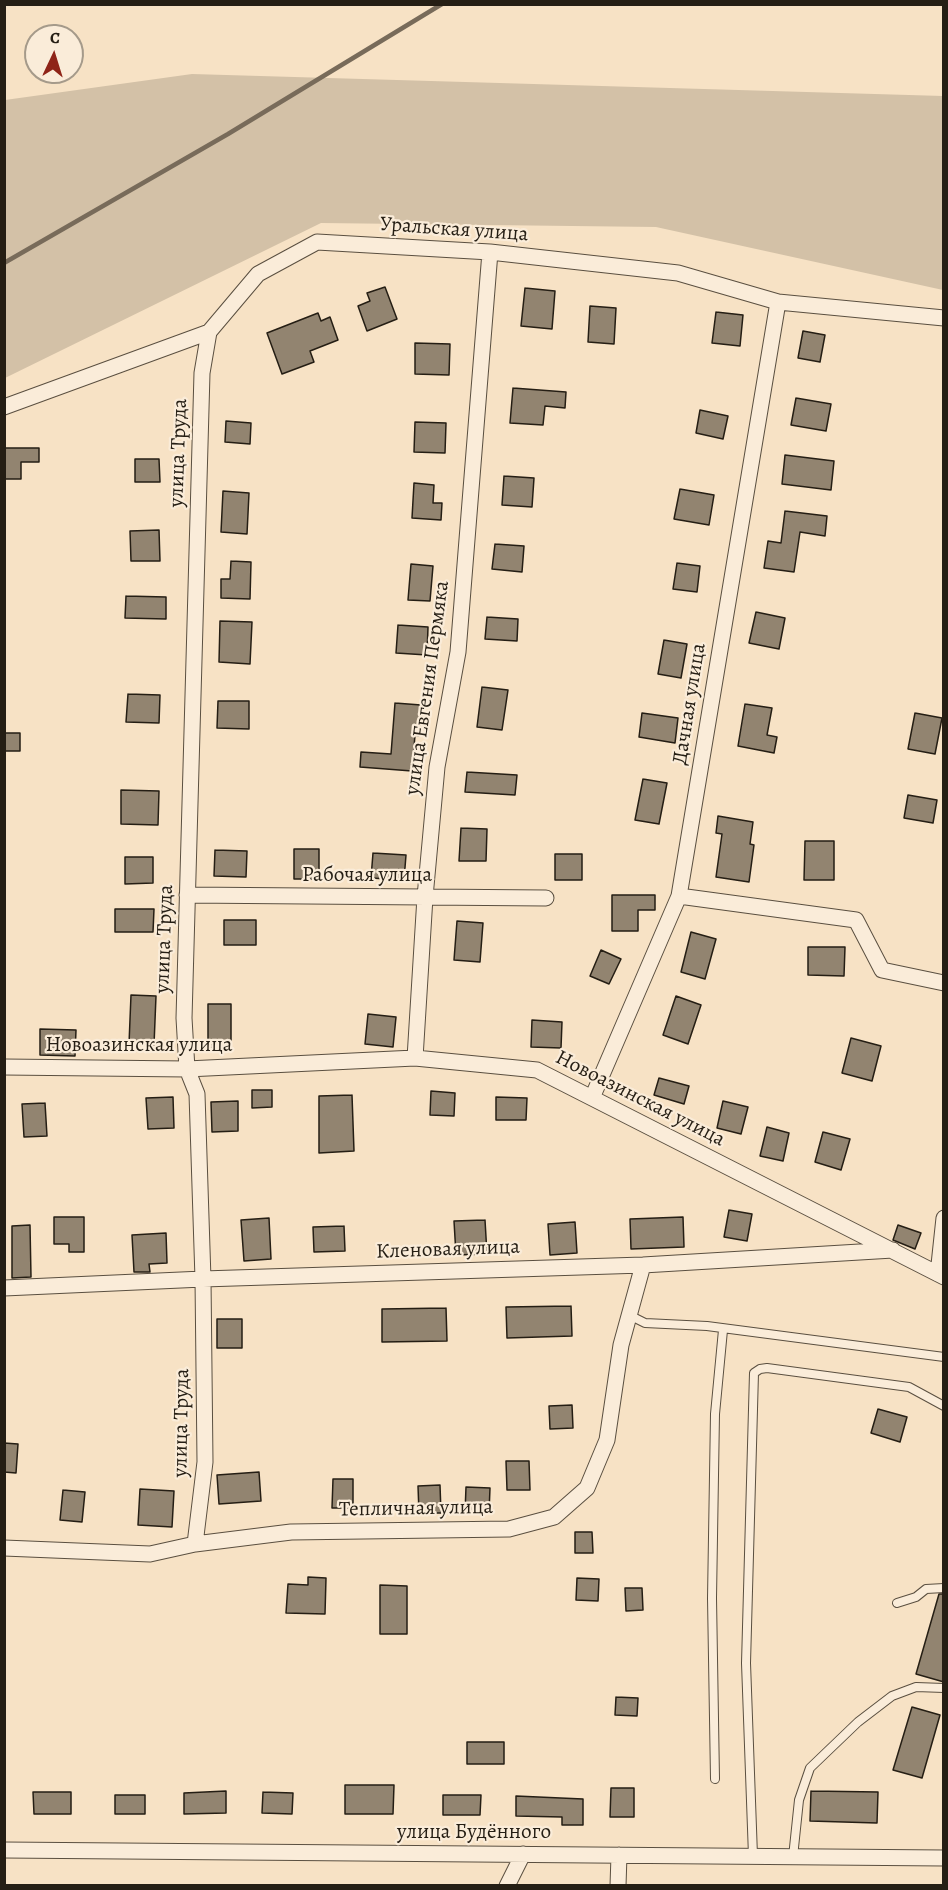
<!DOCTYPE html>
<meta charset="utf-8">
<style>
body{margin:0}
#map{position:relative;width:948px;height:1890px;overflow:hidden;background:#f7e2c5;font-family:Alegreya,serif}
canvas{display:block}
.frame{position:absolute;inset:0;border:6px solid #251e14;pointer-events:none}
.north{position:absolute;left:24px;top:24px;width:60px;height:60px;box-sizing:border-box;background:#faecd9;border:2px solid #a59a8a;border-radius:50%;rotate:4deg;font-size:16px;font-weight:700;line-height:24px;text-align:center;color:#251e14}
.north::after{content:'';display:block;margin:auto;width:21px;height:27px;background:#8f2418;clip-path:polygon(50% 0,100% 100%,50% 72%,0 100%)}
</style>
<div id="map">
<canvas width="948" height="1890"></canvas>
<div class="frame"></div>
<div class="north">С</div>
</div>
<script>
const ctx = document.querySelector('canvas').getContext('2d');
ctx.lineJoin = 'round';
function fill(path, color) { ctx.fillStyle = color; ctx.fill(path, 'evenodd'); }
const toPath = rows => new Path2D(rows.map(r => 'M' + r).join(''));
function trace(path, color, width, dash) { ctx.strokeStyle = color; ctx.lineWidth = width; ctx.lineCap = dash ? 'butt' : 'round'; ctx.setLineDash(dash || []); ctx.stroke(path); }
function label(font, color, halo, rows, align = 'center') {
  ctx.font = font + ' Alegreya,serif'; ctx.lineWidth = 4.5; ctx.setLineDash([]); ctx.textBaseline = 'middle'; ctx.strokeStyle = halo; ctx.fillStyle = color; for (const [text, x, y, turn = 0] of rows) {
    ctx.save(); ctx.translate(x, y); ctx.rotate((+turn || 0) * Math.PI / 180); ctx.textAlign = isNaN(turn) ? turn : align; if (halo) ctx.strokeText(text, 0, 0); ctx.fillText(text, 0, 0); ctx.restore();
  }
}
fill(toPath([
 [192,74,943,96,943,290,656,227,321,223,5,378,5,100]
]), '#d3c1a7');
trace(toPath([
 [4,263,228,134,442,4]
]), '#786b5a', 4.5);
const building = toPath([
 [385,287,397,319,367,331,358,306,370,301,367,293,385,287],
 [525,288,555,291,552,329,521,326,525,288],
 [590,306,616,308,614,344,588,342,590,306],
 [716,312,743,315,740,346,712,343,716,312],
 [318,313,321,321,330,317,338,340,310,351,314,362,282,374,267,333,318,313],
 [803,331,825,335,820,362,798,358,803,331],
 [415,343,450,344,449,375,415,374,415,343],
 [513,388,566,392,565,408,545,406,543,425,510,423,513,388],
 [796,398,831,404,826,431,791,425,796,398],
 [700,410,728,416,723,439,696,433,700,410],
 [226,421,251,423,250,444,225,442,226,421],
 [415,422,446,423,445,453,414,452,415,422],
 [4,448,39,448,39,462,21,462,21,479,4,479,4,448],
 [785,455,834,461,831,490,782,484,785,455],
 [135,459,159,459,160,482,135,482,135,459],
 [504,476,534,478,532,507,502,505,504,476],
 [414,483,434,485,433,503,442,503,441,520,412,518,414,483],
 [680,489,714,495,709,525,674,519,680,489],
 [223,491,249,493,247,534,221,532,223,491],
 [785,511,827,516,825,536,800,532,794,572,764,568,768,541,781,543,785,511],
 [159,530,160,561,131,561,130,531,159,530],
 [495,544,524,546,522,572,492,569,495,544],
 [231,561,251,562,250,599,221,598,221,579,230,579,231,561],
 [677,563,700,566,697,592,673,589,677,563],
 [411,564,433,566,430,601,408,600,411,564],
 [126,596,166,597,166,619,125,618,126,596],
 [756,612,785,618,779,649,749,643,756,612],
 [487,617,518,619,517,641,485,639,487,617],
 [220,621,252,622,250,664,219,662,220,621],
 [398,625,428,627,427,655,396,653,398,625],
 [664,640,687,644,681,678,658,674,664,640],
 [482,687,508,690,502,730,477,727,482,687],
 [128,694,160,695,159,723,126,722,128,694],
 [218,701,249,701,249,729,217,728,218,701],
 [395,703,421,705,419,736,415,735,412,771,360,767,361,752,391,754,395,703],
 [745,704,772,708,767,735,777,737,774,753,738,746,745,704],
 [642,713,678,718,675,743,639,737,642,713],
 [915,713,942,718,935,754,908,749,915,713],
 [4,733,20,733,20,751,4,751,4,733],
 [467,772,517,775,515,795,465,792,467,772],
 [643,779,667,783,659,824,635,820,643,779],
 [121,790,159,791,158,825,121,824,121,790],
 [908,795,937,800,933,823,904,818,908,795],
 [718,816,753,822,750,844,754,845,749,882,716,877,722,834,716,833,718,816],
 [461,828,487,829,486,861,459,861,461,828],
 [805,841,834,841,834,880,804,880,805,841],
 [294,849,319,849,319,879,294,879,294,849],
 [215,850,247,851,246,877,214,876,215,850],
 [373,853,406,855,404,880,371,878,373,853],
 [555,854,582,854,582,880,555,880,555,854],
 [125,857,153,857,153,883,125,884,125,857],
 [612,895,655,895,655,910,638,910,638,931,612,931,612,895],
 [115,909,154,909,153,932,115,932,115,909],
 [224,920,256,920,256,945,224,945,224,920],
 [457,921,483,923,480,962,454,960,457,921],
 [691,932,716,939,705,979,681,972,691,932],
 [808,947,845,947,844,976,808,975,808,947],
 [601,950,621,959,609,984,590,976,601,950],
 [131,995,156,996,154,1045,129,1044,131,995],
 [676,996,701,1005,688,1044,663,1035,676,996],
 [208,1004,231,1004,231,1048,208,1048,208,1004],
 [368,1014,396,1017,393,1047,365,1044,368,1014],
 [532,1020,562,1022,561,1048,531,1047,532,1020],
 [40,1029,76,1030,75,1056,40,1055,40,1029],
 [851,1038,881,1046,872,1081,842,1073,851,1038],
 [659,1078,689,1086,684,1104,654,1095,659,1078],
 [252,1090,272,1090,272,1107,252,1108,252,1090],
 [431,1091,455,1093,454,1116,430,1115,431,1091],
 [352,1095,354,1151,319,1153,319,1096,352,1095],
 [173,1097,174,1128,148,1129,146,1098,173,1097],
 [496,1097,527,1098,526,1120,496,1120,496,1097],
 [238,1101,238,1131,212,1132,211,1102,238,1101],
 [723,1101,748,1107,741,1134,717,1128,723,1101],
 [45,1103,47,1136,24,1137,22,1104,45,1103],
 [767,1127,789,1133,783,1161,760,1156,767,1127],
 [823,1132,850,1139,841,1170,815,1162,823,1132],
 [729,1210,752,1214,747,1241,724,1237,729,1210],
 [54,1217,84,1217,84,1252,69,1252,69,1244,54,1244,54,1217],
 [683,1217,684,1247,631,1249,630,1219,683,1217],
 [269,1218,271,1259,244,1261,241,1220,269,1218],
 [485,1220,487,1254,456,1255,454,1221,485,1220],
 [575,1222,577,1253,550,1255,548,1224,575,1222],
 [30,1225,31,1277,12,1278,12,1226,30,1225],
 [898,1225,921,1233,915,1249,893,1240,898,1225],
 [344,1226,345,1251,314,1252,313,1227,344,1226],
 [166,1233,167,1263,149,1264,150,1272,134,1272,132,1235,166,1233],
 [571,1306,572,1336,507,1338,506,1307,571,1306],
 [446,1308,447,1341,382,1342,382,1309,446,1308],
 [217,1319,242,1319,242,1348,217,1348,217,1319],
 [572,1405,573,1428,550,1429,549,1406,572,1405],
 [878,1409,907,1417,900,1442,871,1433,878,1409],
 [4,1443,18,1444,16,1473,4,1472,4,1443],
 [506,1461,529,1461,530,1490,507,1490,506,1461],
 [259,1472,261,1501,219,1504,217,1475,259,1472],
 [333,1479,353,1479,353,1508,332,1508,333,1479],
 [440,1485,441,1513,419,1513,418,1486,440,1485],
 [466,1487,490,1488,489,1513,465,1513,466,1487],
 [140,1489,174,1491,172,1527,138,1525,140,1489],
 [63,1490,85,1492,82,1522,60,1520,63,1490],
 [575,1532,592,1532,593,1553,575,1553,575,1532],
 [308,1577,326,1578,325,1614,286,1613,288,1584,308,1585,308,1577],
 [577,1578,599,1579,598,1601,576,1600,577,1578],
 [380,1585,407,1586,407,1634,380,1634,380,1585],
 [625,1588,642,1588,643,1610,626,1611,625,1588],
 [939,1594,944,1594,944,1682,916,1674,939,1594],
 [616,1697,638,1698,637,1716,615,1715,616,1697],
 [912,1707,940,1715,922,1778,893,1770,912,1707],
 [467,1742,504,1742,504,1764,467,1764,467,1742],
 [345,1785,394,1785,393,1814,345,1814,345,1785],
 [611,1788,634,1788,634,1817,610,1817,611,1788],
 [226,1791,226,1813,184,1814,184,1793,226,1791],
 [811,1791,878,1792,877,1823,810,1821,811,1791],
 [33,1792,71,1792,71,1814,34,1814,33,1792],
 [263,1792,293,1793,292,1814,262,1813,263,1792],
 [115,1795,145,1795,145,1814,115,1814,115,1795],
 [443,1795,481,1795,480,1815,443,1815,443,1795],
 [516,1796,583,1799,583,1825,562,1825,562,1817,516,1816,516,1796]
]);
fill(building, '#928470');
trace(building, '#251e14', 1.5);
const lane = toPath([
 [629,1315,645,1323,707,1326,944,1357],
 [897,1603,916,1597,926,1589,944,1588],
 [715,1779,712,1598,715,1414,723,1330],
 [753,1856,746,1663,754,1373,760,1369,767,1368,909,1387,944,1406],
 [793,1857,799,1800,810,1768,858,1722,892,1696,916,1687,944,1688]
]);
const street = toPath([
 [4,407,209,332,258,274,317,242,490,252,678,273,778,302,944,318],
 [187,895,546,898],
 [679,896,856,920,882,970,944,983],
 [415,1058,425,897,437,767,458,652,490,252],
 [4,1067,187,1069,415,1058,537,1070,944,1277],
 [592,1098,679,896,778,302],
 [938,1274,944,1218],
 [4,1288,203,1279,643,1265,893,1250],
 [195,1544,205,1462,203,1279,197,1094,187,1069,184,1018,202,373,209,332],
 [4,1548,150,1554,195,1544,291,1532,509,1529,554,1517,587,1488,607,1440,621,1345,643,1265],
 [4,1850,944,1858],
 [507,1886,523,1854],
 [618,1886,619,1855]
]);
trace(lane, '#5a4f40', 10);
trace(street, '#5a4f40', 17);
trace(lane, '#faecd9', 8);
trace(street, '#faecd9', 15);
label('21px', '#251e14', '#faecd9', [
 ["Уральская улица",454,230,4],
 ["улица Труда",179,453,-88],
 ["улица Евгения Пермяка",428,688,-82],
 ["Дачная улица",690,704,-81],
 ["Рабочая улица",367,876],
 ["улица Труда",165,939,-88],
 ["Новоазинская улица",139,1046],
 ["Новоазинская улица",640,1099,27],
 ["Кленовая улица",448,1250,-2],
 ["улица Труда",182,1423,-89],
 ["Тепличная улица",416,1509,-1],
 ["улица Будённого",474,1833]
]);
</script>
